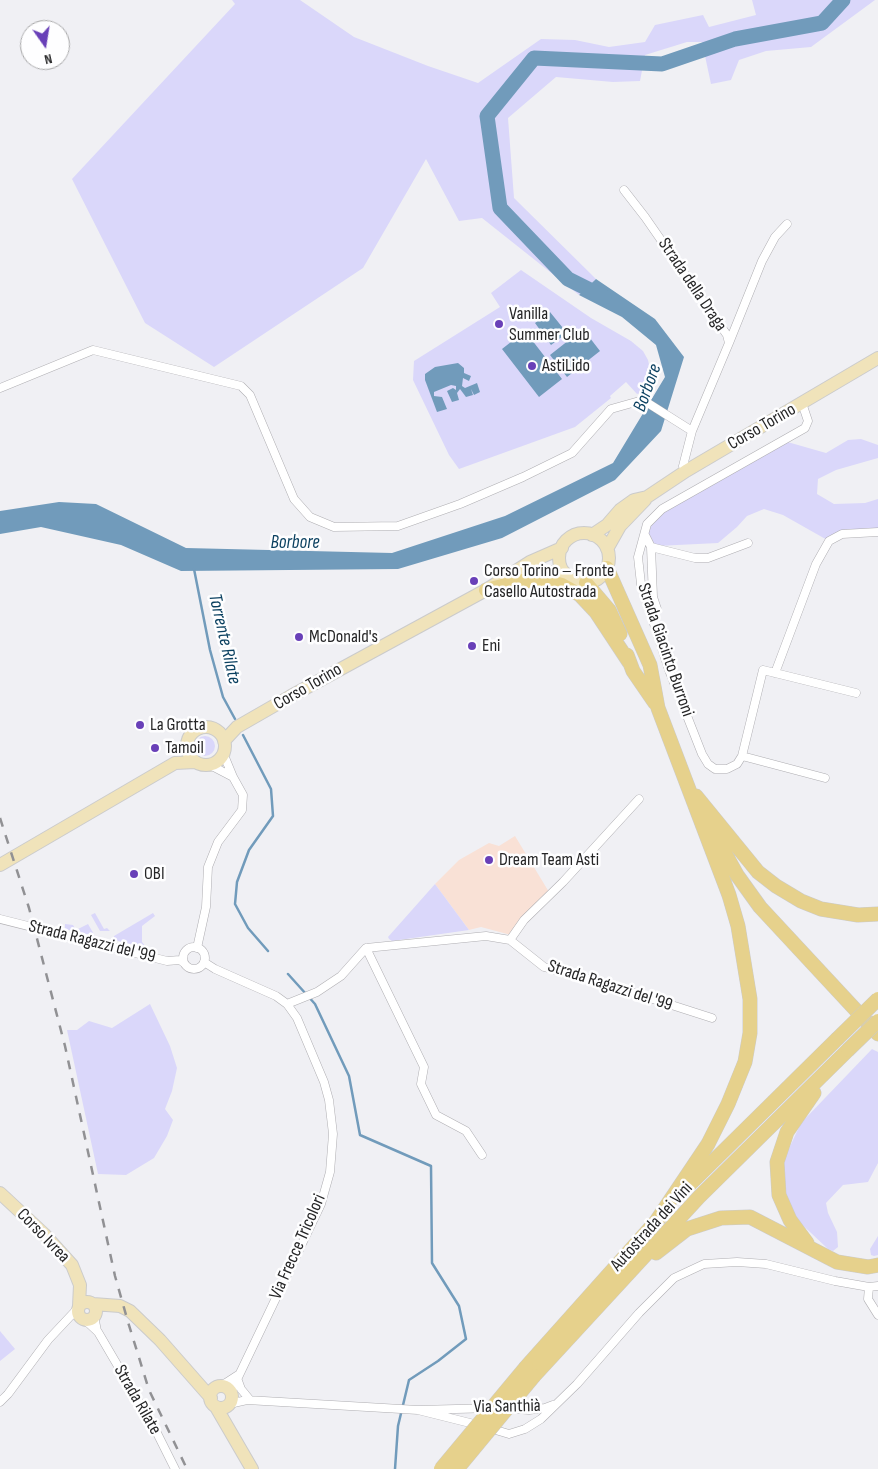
<!DOCTYPE html>
<meta charset="utf-8">
<style>
body{margin:0}
#map{position:relative;width:878px;height:1469px;overflow:hidden;background:#f0f0f4;font-family:"Sofia Sans Condensed",sans-serif}
canvas{display:block}
.north{position:absolute;left:20px;top:20px;width:50px;height:50px;box-sizing:border-box;background:#fefeff;border:1px solid #a8a8a9;border-radius:50%;rotate:167deg;font-size:14px;font-weight:700;line-height:20px;text-align:center;color:#262627}
.north::after{content:'';display:block;margin:auto;width:18px;height:22px;background:#6940b8;clip-path:polygon(50% 0,100% 100%,50% 72%,0 100%)}
</style>
<div id="map">
<canvas width="878" height="1469"></canvas>
<div class="north">N</div>
</div>
<script>
const ctx = document.querySelector('canvas').getContext('2d');
ctx.lineJoin = 'round';
function fill(path, color) { ctx.fillStyle = color; ctx.fill(path, 'evenodd'); }
const toPath = rows => new Path2D(rows.map(r => 'M' + r).join(''));
function trace(path, color, width, dash) { ctx.strokeStyle = color; ctx.lineWidth = width; ctx.lineCap = dash ? 'butt' : 'round'; ctx.setLineDash(dash || []); ctx.stroke(path); }
function label(font, color, halo, rows, align = 'center') {
  ctx.font = font + ' "Sofia Sans Condensed",sans-serif'; ctx.lineWidth = 5; ctx.setLineDash([]); ctx.textBaseline = 'middle'; ctx.strokeStyle = halo; ctx.fillStyle = color; for (const [text, x, y, turn = 0] of rows) {
    ctx.save(); ctx.translate(x, y); ctx.rotate((+turn || 0) * Math.PI / 180); ctx.textAlign = isNaN(turn) ? turn : align; if (halo) ctx.strokeText(text, 0, 0); ctx.fillText(text, 0, 0); ctx.restore();
  }
}
fill(toPath([
 [515,836,549,892,532,907,511,935,481,927,469,930,435,884,459,860,489,843,499,846]
]), '#f9e1d6');
fill(toPath([
 [232,0,300,0,354,37,428,66,478,83,541,39,575,40,609,47,645,42,655,25,703,15,709,27,756,15,752,0,875,0,811,47,766,51,739,60,731,80,711,84,702,42,687,42,645,55,640,81,613,82,556,77,508,118,514,198,596,279,579,295,482,218,459,221,426,159,363,268,214,367,145,323,72,179,235,4],
 [521,270,591,318,631,341,643,351,648,360,653,382,647,391,637,394,626,382,610,396,611,398,575,427,459,469,449,455,413,380,414,361,500,307,491,293],
 [861,439,878,445,878,458,836,470,818,479,817,494,834,504,865,503,878,499,878,532,855,533,829,541,783,515,764,509,747,516,737,527,718,543,657,546,645,535,647,524,662,509,784,441,826,453,848,440],
 '195 746a10 10 0 1 1 20 0a10 10 0 1 1-20 0Z',
 [435,884,469,930,392,941,389,939,388,937],
 [95,913,104,929,107,928,110,931,100,931,91,915],
 [153,913,155,916,142,926,142,942,147,948,114,940,114,936],
 [65,924,73,925,76,930,88,924,95,936,65,929],
 [150,1004,170,1046,177,1068,172,1091,165,1109,173,1120,167,1136,154,1158,126,1175,98,1174,67,1030,77,1030,89,1021,112,1028],
 [872,1049,878,1052,878,1163,868,1182,843,1185,826,1203,828,1213,837,1232,838,1247,833,1251,828,1249,793,1216,782,1181,785,1157,801,1123],
 [878,1236,878,1255,874,1256,871,1255,870,1249],
 [0,1331,15,1349,0,1361]
]), '#dad7fa');
fill(toPath([
 [596,279,655,319,684,357,661,431,615,480,502,538,398,569,181,571,121,545,41,527,0,534,0,511,59,502,96,504,186,548,392,553,505,516,613,463,665,377,656,345,622,317,579,295],
 [550,312,567,333,551,345,535,323],
 [583,329,600,351,567,377,550,355],
 [525,331,562,379,539,397,502,349],
 [458,363,464,368,464,373,471,376,469,381,463,378,462,386,465,388,477,383,480,392,474,395,471,389,473,395,466,397,460,389,457,393,459,400,452,402,447,391,453,388,456,390,456,386,451,385,434,392,434,396,442,397,447,409,437,412,425,380,425,374,435,367]
]), '#719bbb');
trace(toPath([
 [194,569,210,650,223,697,235,719],
 [243,735,271,789,273,816,249,850,237,882,235,904,248,928,268,951],
 [288,974,315,1004,349,1076,360,1135,431,1166,432,1263,459,1306,466,1339,438,1361,409,1380,398,1426,395,1469]
]), '#719bbb', 2.5);
trace(toPath([
 [604,297,568,279,500,208,487,116,534,58,662,64,735,39,822,23,843,0]
]), '#719bbb', 15);
const street = toPath([
 [624,190,645,217,727,335,729,343,692,431,683,466,686,471],
 [729,343,762,261,775,237,787,224],
 [0,388,93,350,241,386,250,395,294,499,310,517,334,527,398,526,460,504,523,477,572,453,611,409,643,400,692,431],
 [802,403,808,421,805,428,662,509,647,524,638,557,641,584,669,670,702,754,708,764,715,769,727,769,737,764,742,756,763,670,856,693],
 [645,535,651,547,695,558,708,558,748,543],
 [651,547,653,597,657,609],
 [775,673,816,564,829,541,842,534,878,532],
 [742,756,825,778],
 [210,765,233,777,226,760,222,756],
 [0,919,167,961,180,960,184,963],
 [510,940,524,920,563,882,639,799],
 '183 958a11 11 0 1 1 22 0a11 11 0 1 1-22 0Z',
 [197,948,206,907,208,867,218,842,242,810,243,795,233,777],
 [366,948,424,1067,421,1084,436,1115,466,1131,482,1155],
 [204,962,215,969,276,996,287,1004,317,992,341,976,366,948,486,936,510,940,544,967,603,983,712,1018],
 [869,1287,868,1299,878,1315],
 [94,1316,97,1331],
 [84,1319,98,1332,156,1431,175,1469],
 [237,1378,241,1389,250,1400],
 [221,1386,238,1375],
 [231,1392,321,1204,330,1172,333,1134,329,1100,324,1082,297,1018,287,1004],
 [0,1402,8,1394,48,1340,79,1307],
 [229,1404,247,1400,418,1410,494,1408],
 [505,1408,529,1410,545,1408,553,1405],
 [418,1410,478,1425],
 [489,1428,509,1434,525,1429,541,1419,577,1384,639,1313,674,1278,704,1264,737,1262,766,1264,835,1281,869,1287,878,1286]
]);
const primary = toPath([
 '559 558a25 25 0 1 1 50 0a25 25 0 1 1-50 0Z',
 [592,535,607,525,620,510,634,500,647,497,686,471,878,358],
 [607,549,620,526,645,500],
 [516,578,545,572,564,572],
 '187 746a19 19 0 1 1 38 0a19 19 0 1 1-38 0Z',
 [224,741,237,727,291,696,486,590,530,562,562,548],
 [0,865,175,763,195,762],
 [0,1193,44,1234,72,1265,80,1285,79,1306],
 '78 1311a9 9 0 1 1 18 0a9 9 0 1 1-18 0Z',
 [93,1304,120,1306,130,1311,160,1340,211,1398],
 '210 1397a11 11 0 1 1 22 0a11 11 0 1 1-22 0Z',
 [216,1407,252,1469]
]);
const highway = toPath([
 [607,568,650,665,658,708,729,895,738,926,750,999,750,1033,745,1062,728,1104,708,1144,655,1223],
 [586,583,609,610,620,634],
 [486,590,522,581,546,581,562,585,580,595,596,612,629,662],
 [627,655,633,671,655,703],
 [696,796,758,872,776,886,801,901,821,909,858,915,878,914],
 [712,830,737,875,760,907,878,1034],
 [686,1188,837,1039],
 [807,1243,790,1220,779,1195,777,1162,787,1132,814,1093],
 [656,1253,687,1229,721,1218,750,1217,837,1262,868,1267,878,1265],
 [526,1367,660,1217],
 [534,1376,699,1197,848,1050]
]);
trace(street, '#afaeb2', 9);
trace(primary, '#cbcbcb', 14);
trace(highway, '#cbcbcb', 15);
trace(street, '#fff', 8);
trace(primary, '#f0e3ba', 12);
trace(highway, '#e6d18c', 14);
trace(toPath([
 [0,818,29,908,65,1046,115,1276,128,1322,149,1390,187,1469]
]), '#919194', 2.5, [9, 9]);
const highwayBridge = toPath([
 [837,1039,878,999],
 [848,1050,878,1021],
 [441,1469,526,1367],
 [457,1469,534,1376]
]);
trace(highwayBridge, '#cbcbcb', 15, []);
trace(highwayBridge, '#e6d18c', 14);
for (const [x, y, r, color] of [
 [499,324,5,"#6940b8"],
 [532,366,5,"#6940b8"],
 [474,581,5,"#6940b8"],
 [299,637,5,"#6940b8"],
 [472,646,5,"#6940b8"],
 [140,725,5,"#6940b8"],
 [155,748,5,"#6940b8"],
 [489,860,5,"#6940b8"],
 [134,874,5,"#6940b8"]
]) { const dot = new Path2D(); dot.arc(x, y, r, 0, 2 * Math.PI); ctx.fillStyle = color; ctx.fill(dot); trace(dot, '#fefeff', 2); }
label('18px', '#262627', '#fefeff', [
 ["Strada della Draga",692,285,56],
 ["Corso Torino",762,427,-30],
 ["Strada Giacinto Burroni",665,650,71],
 ["Corso Torino",308,687,-30],
 ["Strada Ragazzi del '99",92,942,14],
 ["Strada Ragazzi del '99",610,986,18],
 ["Autostrada dei Vini",652,1227,-48],
 ["Corso Ivrea",43,1236,46],
 ["Via Frecce Tricolori",298,1247,-66],
 ["Strada Rilate",137,1400,60],
 ["Via Santhià",507,1407,-1]
]);
label('18px', '#262627', '#fefeff', [
 ["Vanilla",509,314],
 ["Summer Club",509,335],
 ["AstiLido",542,366],
 ["Corso Torino – Fronte",484,571],
 ["Casello Autostrada",484,592],
 ["McDonald's",309,637],
 ["Eni",482,646],
 ["La Grotta",150,725],
 ["Tamoil",165,748],
 ["Dream Team Asti",499,860],
 ["OBI",144,874]
], 'left');
label('italic 19px', '#093f5f', '#fefeff', [
 ["Borbore",648,388,-70],
 ["Borbore",295,543],
 ["Torrente Rilate",224,639,77]
]);
</script>
